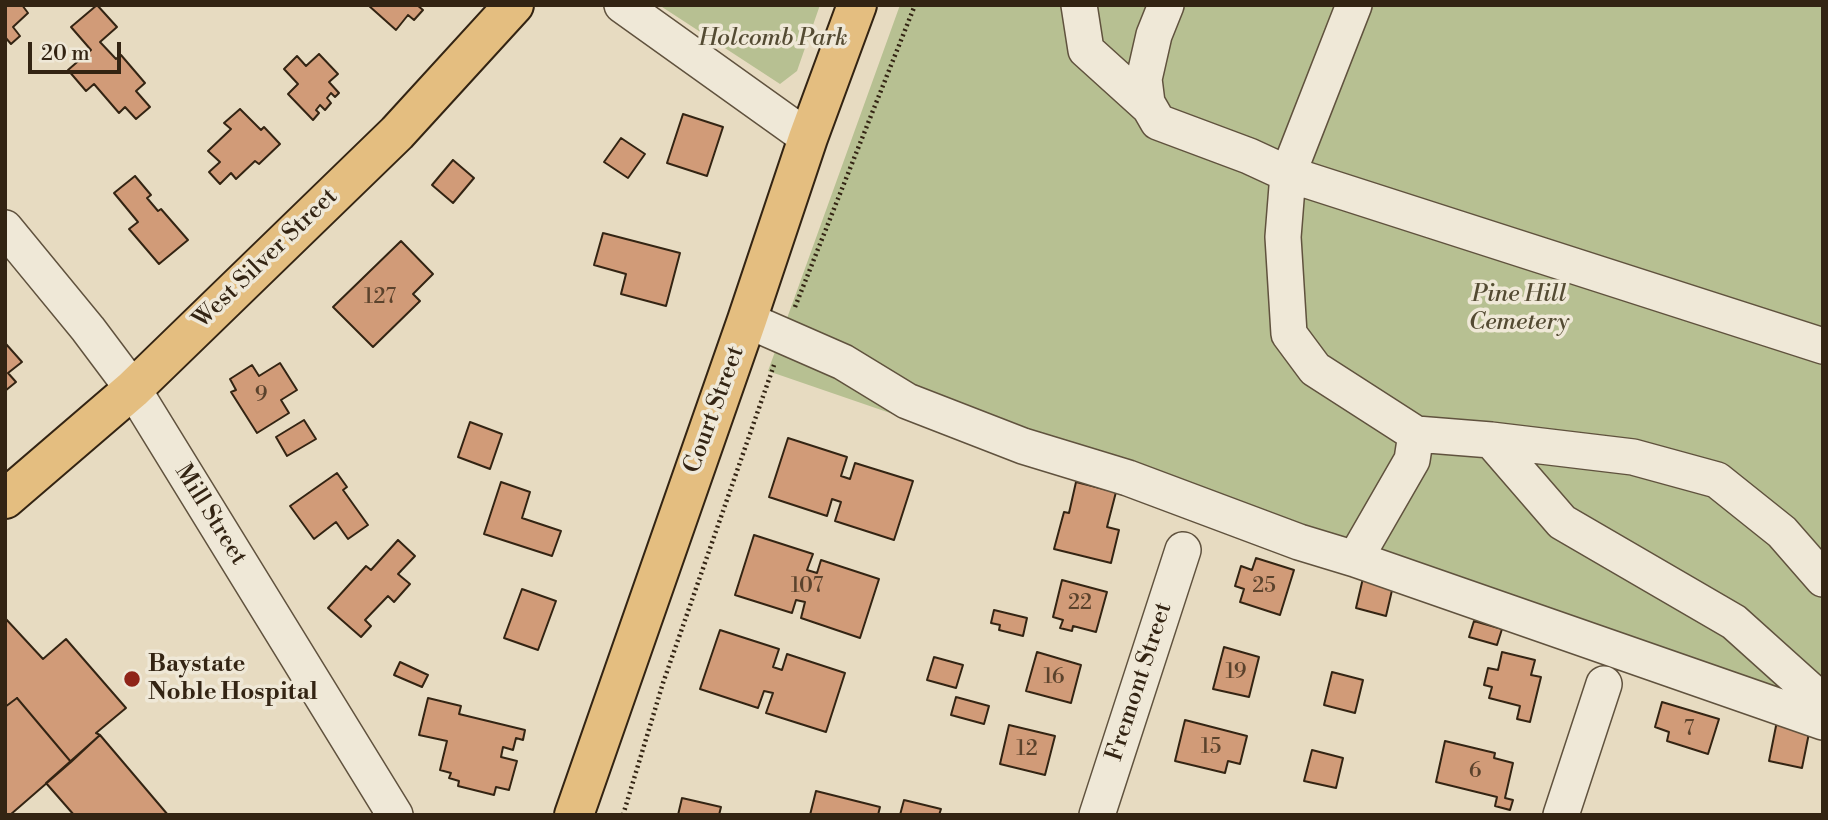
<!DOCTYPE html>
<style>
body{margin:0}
#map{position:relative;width:1828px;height:820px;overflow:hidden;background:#e7dbc1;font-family:"Libre Bodoni",serif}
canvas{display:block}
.frame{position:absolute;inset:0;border:7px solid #332413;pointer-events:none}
.scale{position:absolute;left:28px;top:42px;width:93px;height:32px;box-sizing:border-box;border:4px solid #332413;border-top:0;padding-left:9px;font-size:21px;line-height:24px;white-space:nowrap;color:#332413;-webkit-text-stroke:5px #efe8d7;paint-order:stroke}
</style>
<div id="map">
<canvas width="1828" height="820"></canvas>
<div class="frame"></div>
<div class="scale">20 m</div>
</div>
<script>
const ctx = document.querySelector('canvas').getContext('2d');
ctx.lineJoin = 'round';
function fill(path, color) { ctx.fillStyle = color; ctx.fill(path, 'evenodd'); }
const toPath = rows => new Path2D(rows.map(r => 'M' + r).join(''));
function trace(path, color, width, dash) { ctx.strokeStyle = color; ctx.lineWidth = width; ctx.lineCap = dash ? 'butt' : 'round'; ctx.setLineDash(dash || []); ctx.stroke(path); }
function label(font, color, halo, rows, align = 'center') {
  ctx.font = font + ' "Libre Bodoni",serif'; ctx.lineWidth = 7; ctx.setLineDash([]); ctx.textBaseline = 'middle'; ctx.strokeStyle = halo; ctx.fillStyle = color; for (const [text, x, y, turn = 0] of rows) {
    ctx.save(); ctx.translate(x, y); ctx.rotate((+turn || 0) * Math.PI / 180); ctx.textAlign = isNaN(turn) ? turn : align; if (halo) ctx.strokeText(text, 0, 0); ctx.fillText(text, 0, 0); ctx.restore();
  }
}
fill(toPath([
 [659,5,820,5,797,71,780,84],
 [900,5,1823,5,1823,734,768,371]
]), '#b7c092');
const building = toPath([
 [5,5,22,5,28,13,13,27,20,36,11,44,5,37,5,5],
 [97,5,117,27,100,42,116,59,121,55,145,83,136,91,150,107,136,119,125,107,119,113,94,84,86,91,68,70,91,50,71,27,97,5],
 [368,5,417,5,423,10,414,20,408,15,396,30,368,5],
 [319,54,338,74,329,82,339,93,335,97,331,93,327,98,331,103,325,110,320,105,316,110,319,113,313,120,288,94,298,84,284,69,297,56,306,66,319,54],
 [240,109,261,130,264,127,280,144,259,164,255,161,236,179,231,173,220,184,209,172,220,162,208,151,231,129,224,123,240,109],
 [683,114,723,127,707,176,667,163,683,114],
 [621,138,645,154,628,178,604,162,621,138],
 [453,160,474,178,453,203,432,185,453,160],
 [135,176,151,195,147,198,158,211,161,209,188,240,159,264,129,229,138,222,114,193,135,176],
 [603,233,680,253,666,306,621,294,626,274,594,265,603,233],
 [401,241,433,274,413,294,420,301,373,347,333,307,401,241],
 [6,344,22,362,8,373,16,382,5,391,6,344],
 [280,363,297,390,281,400,289,413,257,433,231,392,236,390,230,379,252,365,259,376,280,363],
 [304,420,316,439,287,456,276,437,304,420],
 [470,422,502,434,490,469,458,457,470,422],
 [788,438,847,457,841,476,850,479,855,463,913,481,894,540,835,521,841,502,832,499,827,516,769,497,788,438],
 [337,473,347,487,343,490,368,525,348,539,336,522,314,539,290,506,337,473],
 [501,482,530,492,522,518,561,531,552,556,484,534,501,482],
 [1076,482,1116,492,1107,527,1119,530,1111,563,1054,549,1064,512,1069,513,1076,482],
 [754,535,813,554,807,570,817,573,821,560,879,579,860,638,801,618,805,602,796,600,792,613,735,595,754,535],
 [398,540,415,556,398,574,410,584,394,602,388,596,365,620,371,626,361,637,328,608,366,566,371,570,398,540],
 [1256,558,1294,570,1280,615,1240,602,1244,589,1235,586,1241,566,1252,570,1256,558],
 [1363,578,1393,586,1386,616,1356,608,1363,578],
 [1062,580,1107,592,1096,632,1073,626,1072,631,1060,628,1063,620,1053,617,1062,580],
 [522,589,556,601,538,650,504,638,522,589],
 [994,610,1027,618,1023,636,999,630,1000,625,991,623,994,610],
 [5,618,43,659,66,639,126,708,96,733,100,735,71,762,17,698,5,707,5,618],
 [1474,621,1502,629,1497,645,1469,637,1474,621],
 [720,630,779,649,773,667,782,670,787,654,845,673,826,732,766,713,773,693,764,691,758,708,700,689,720,630],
 [1224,647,1259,657,1249,697,1213,689,1224,647],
 [1037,652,1081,665,1071,703,1026,691,1037,652],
 [1502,652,1535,660,1531,675,1541,677,1530,722,1517,719,1520,706,1489,698,1492,687,1484,685,1488,668,1498,670,1502,652],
 [934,657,963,665,956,688,927,680,934,657],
 [400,662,428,675,422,687,394,675,400,662],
 [1332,672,1363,680,1355,713,1324,705,1332,672],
 [956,697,989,706,984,724,951,715,956,697],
 [17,698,71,762,10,815,5,815,5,707,17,698],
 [428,698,461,706,459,714,525,730,523,740,516,738,513,750,503,747,501,757,517,761,509,790,496,787,494,795,458,786,459,781,449,778,451,773,440,770,447,741,419,735,428,698],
 [1662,702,1719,719,1708,754,1667,741,1669,732,1655,727,1662,702],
 [1185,720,1247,736,1240,764,1228,761,1225,773,1175,761,1185,720],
 [1777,721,1810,728,1802,768,1769,761,1777,721],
 [1009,725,1055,736,1045,775,1000,764,1009,725],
 [100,735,168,815,74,815,46,783,100,735],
 [1445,741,1495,753,1494,758,1513,763,1505,798,1513,800,1510,810,1495,806,1497,797,1436,782,1445,741],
 [1312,750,1343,758,1336,788,1304,781,1312,750],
 [816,791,880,807,878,815,810,815,816,791],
 [682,798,721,807,719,815,678,815,682,798],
 [904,800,941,809,939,815,900,815,904,800]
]);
fill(building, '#d19b78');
trace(building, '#332413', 2);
const minor = toPath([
 [622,5,808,138],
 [1079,5,1086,50,1149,107],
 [1354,5,1288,174,1823,346],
 [5,228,88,329,133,389,395,815],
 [747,320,843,362,907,401,1023,446,1128,478,1299,542,1355,559,1412,460,1416,434,1315,369,1289,334,1283,237,1288,174,1249,156,1158,122,1147,103,1144,79,1154,35,1166,5],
 [1416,434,1491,440,1633,457,1717,480,1782,532,1823,579],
 [1491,440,1562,522,1734,622,1823,702],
 [1355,559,1823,722],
 [1097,815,1183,550],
 [1561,815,1604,684]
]);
const major = toPath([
 [5,499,133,389,397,133,514,5],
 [574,815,747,320,808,138,857,5]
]);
trace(minor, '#60523e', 38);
trace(major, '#332413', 42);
trace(toPath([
 [795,307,915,5],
 [623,815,663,683,774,365]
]), '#332413', 4.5, [2, 3.5]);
trace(minor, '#efe8d7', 35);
trace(major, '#e4be80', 38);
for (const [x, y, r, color] of [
 [132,679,9,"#8f2418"]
]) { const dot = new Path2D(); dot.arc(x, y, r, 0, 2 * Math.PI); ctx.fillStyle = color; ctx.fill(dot); trace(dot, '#efe8d7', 2.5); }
label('21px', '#5a422c', null, [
 ["127",380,298],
 ["9",261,396],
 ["107",807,587],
 ["25",1264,587],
 ["22",1080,604],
 ["19",1236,673],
 ["16",1054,678],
 ["7",1689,730],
 ["15",1211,748],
 ["12",1027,750],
 ["6",1475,772]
]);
label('italic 24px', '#544b33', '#efe8d7', [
 ["Holcomb Park",773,39],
 ["Pine Hill",1519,295],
 ["Cemetery",1519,323]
]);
label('24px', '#332413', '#efe8d7', [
 ["West Silver Street",266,259,-44],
 ["Court Street",715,410,-70],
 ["Mill Street",210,515,58],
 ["Fremont Street",1140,682,-72]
]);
label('bold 24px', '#332413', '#efe8d7', [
 ["Baystate",148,665],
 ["Noble Hospital",148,693]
], 'left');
</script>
